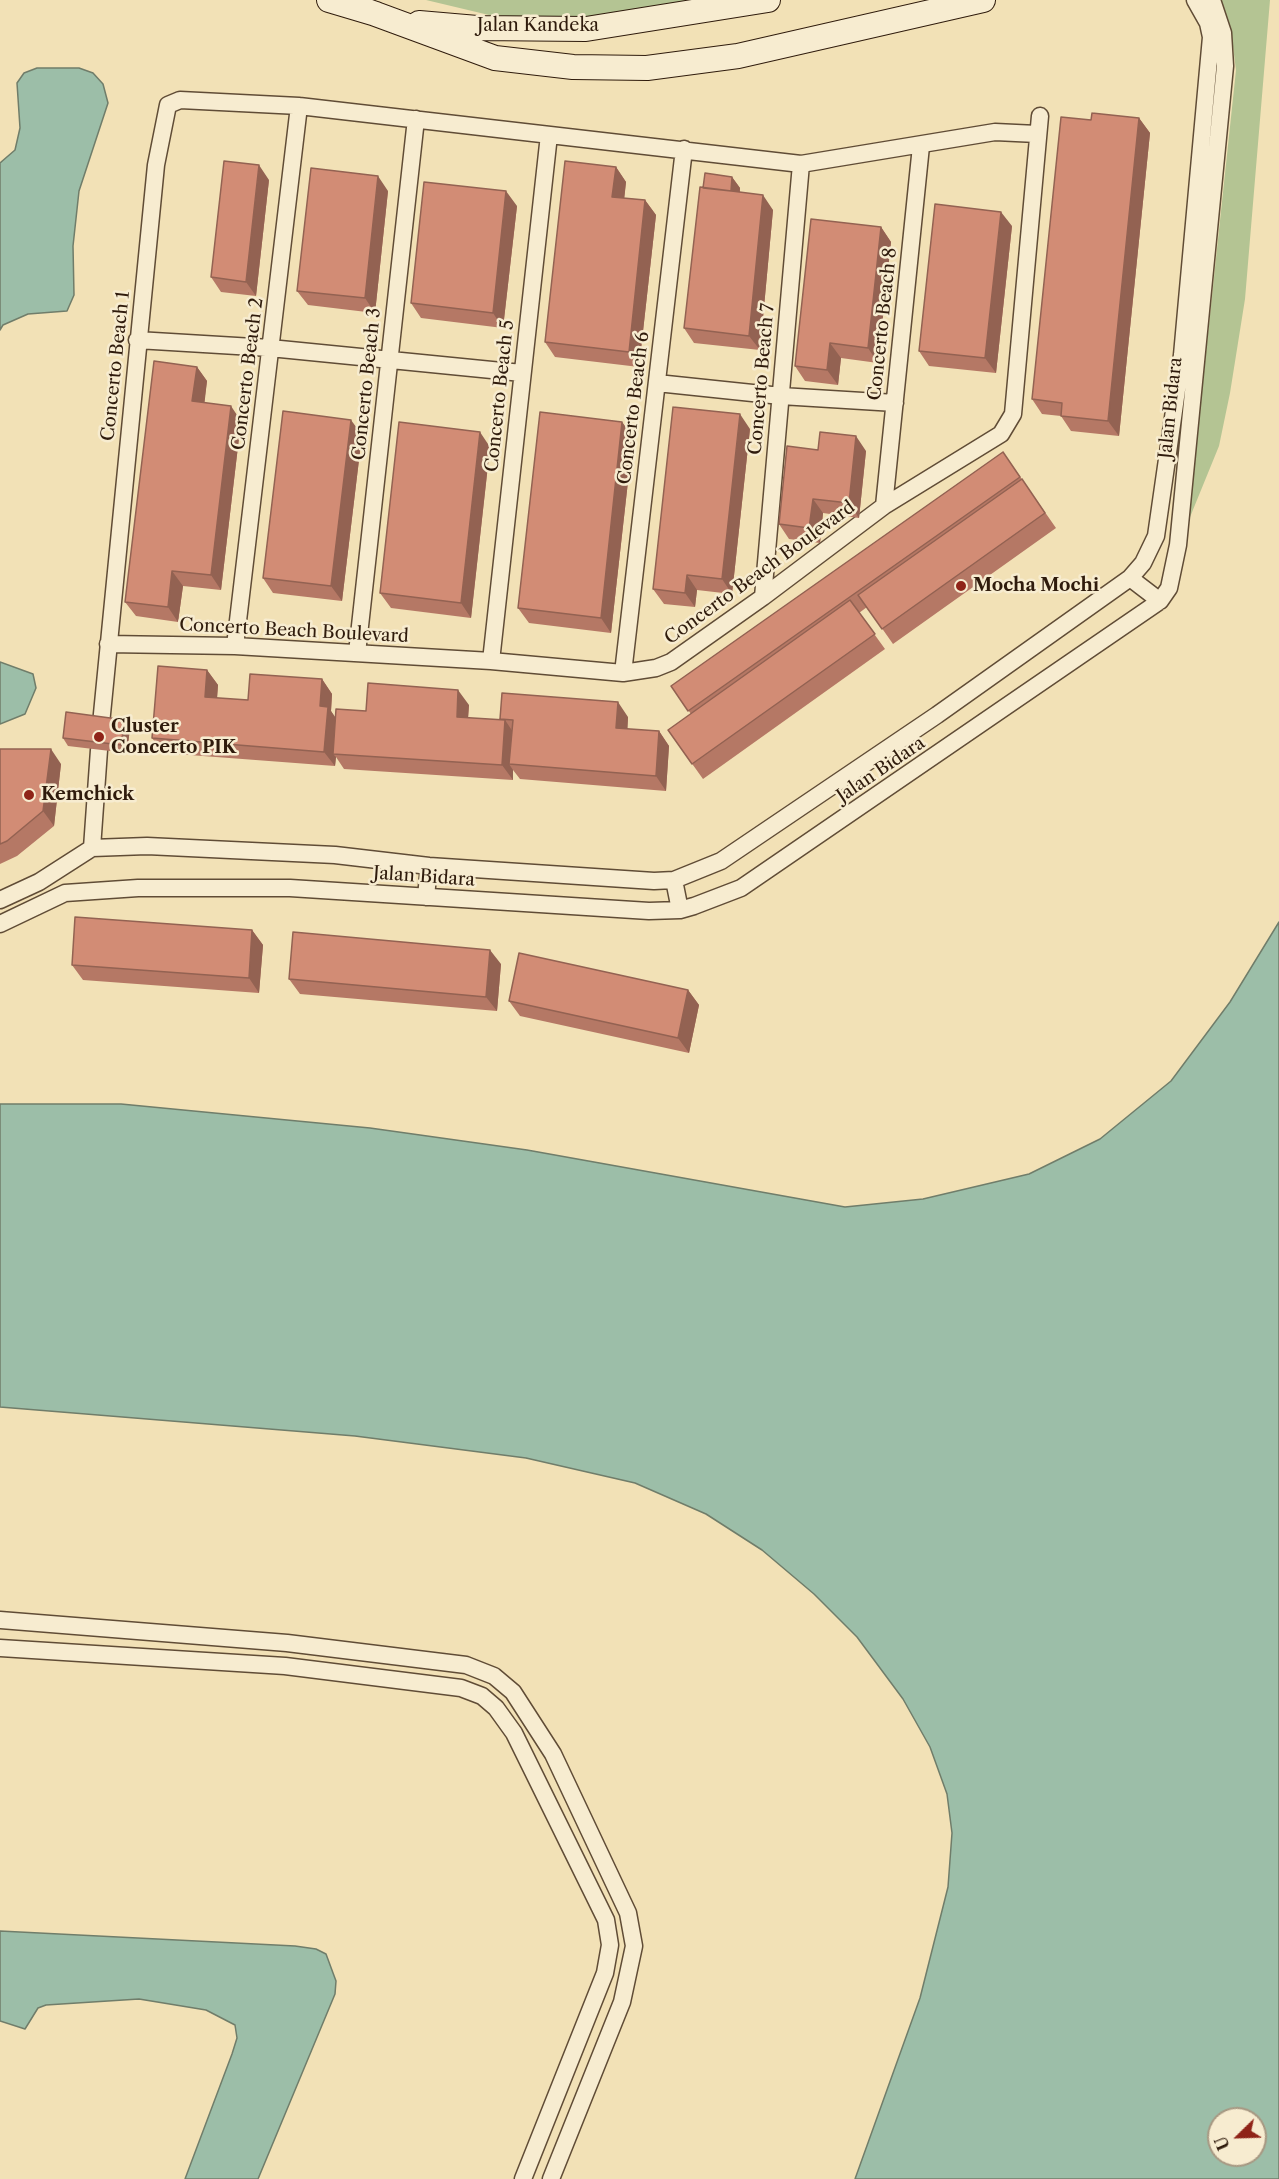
<!DOCTYPE html>
<style>
body{margin:0}
#map{position:relative;width:1279px;height:2179px;overflow:hidden;background:#f2e1b6;font-family:"Libre Caslon Text",serif}
canvas{display:block}
.north{position:absolute;left:1207px;top:2107px;width:60px;height:60px;box-sizing:border-box;background:#f7ecd0;border:2px solid #a79882;border-radius:50%;rotate:247deg;font-size:16px;font-weight:700;line-height:24px;text-align:center;color:#2f1b0c}
.north::after{content:'';display:block;margin:auto;width:21px;height:27px;background:#8f2418;clip-path:polygon(50% 0,100% 100%,50% 72%,0 100%)}
</style>
<div id="map">
<canvas width="1279" height="2179"></canvas>
<div class="north">U</div>
</div>
<script>
const ctx = document.querySelector('canvas').getContext('2d');
ctx.lineJoin = 'round';
function fill(path, color) { ctx.fillStyle = color; ctx.fill(path, 'evenodd'); }
const toPath = rows => new Path2D(rows.map(r => 'M' + r).join(''));
function trace(path, color, width, dash) { ctx.strokeStyle = color; ctx.lineWidth = width; ctx.lineCap = dash ? 'butt' : 'round'; ctx.setLineDash(dash || []); ctx.stroke(path); }
function label(font, color, halo, rows, align = 'center') {
  ctx.font = font + ' "Libre Caslon Text",serif'; ctx.lineWidth = 5; ctx.setLineDash([]); ctx.textBaseline = 'middle'; ctx.strokeStyle = halo; ctx.fillStyle = color; for (const [text, x, y, turn = 0] of rows) {
    ctx.save(); ctx.translate(x, y); ctx.rotate((+turn || 0) * Math.PI / 180); ctx.textAlign = isNaN(turn) ? turn : align; if (halo) ctx.strokeText(text, 0, 0); ctx.fillText(text, 0, 0); ctx.restore();
  }
}
fill(toPath([
 [426,0,733,0,570,19,489,15],
 [1217,0,1270,0,1245,299,1230,393,1219,446,1188,522,1236,70,1232,39]
]), '#b4c493');
const water = toPath([
 [37,68,79,68,93,73,103,84,108,103,79,191,73,246,74,295,67,311,28,314,3,325,0,330,0,163,15,150,20,128,17,83,24,73,37,68],
 [0,662,33,674,36,688,25,714,0,724,0,662],
 [1279,922,1279,2179,855,2179,920,1998,948,1887,952,1833,947,1794,930,1747,903,1699,857,1637,814,1594,762,1550,706,1514,635,1483,526,1458,355,1436,0,1407,0,1104,121,1104,370,1128,527,1150,845,1207,923,1199,1029,1174,1100,1139,1171,1081,1230,1002,1279,922],
 [1219,2119,1255,2119,1255,2155,1219,2155,1219,2119],
 [0,1931,295,1946,316,1949,326,1954,336,1981,335,1994,258,2179,185,2179,232,2054,237,2038,235,2025,206,2010,139,1999,46,2005,38,2008,25,2029,0,2021,0,1931]
]);
fill(water, '#9cbea8');
trace(water, '#707d6a', 1.5);
const street = toPath([
 [137,340,270,348,522,373],
 [657,383,781,396,895,403],
 [884,506,921,146],
 [1130,578,1160,601],
 [763,597,801,164],
 [108,644,235,646,491,661,623,673,656,668,671,662,763,597,884,506,1001,434,1013,414,1040,116],
 [235,646,299,106],
 [357,653,416,119],
 [491,661,549,135],
 [623,673,684,149],
 [101,724,156,165,168,105,180,100,299,106,801,164,995,132,1037,134],
 [92,848,99,750],
 [674,880,680,910],
 [426,897,429,866],
 [0,900,39,882,92,848,147,846,335,855,429,866,654,881,674,880,721,861,937,715,1130,578,1143,563,1156,536,1182,355,1211,37,1208,23,1195,0],
 [0,924,65,893,138,888,290,888,649,911,680,910,694,906,741,888,1160,601,1169,588,1178,545,1225,66,1223,33,1212,0],
 [0,1620,287,1643,466,1665,494,1676,513,1692,553,1754,628,1913,634,1946,622,2002,551,2179],
 [0,1648,285,1666,461,1688,482,1696,496,1708,514,1733,606,1920,610,1945,605,1973,523,2179]
]);
const secondary = toPath([
 [329,0,376,14],
 [362,9,495,58,573,67,647,68,738,56,983,0],
 [419,23,477,28,586,29,768,0]
]);
trace(street, '#604c36', 19);
trace(secondary, '#2f1b0c', 26);
trace(street, '#f7ecd0', 16);
trace(secondary, '#f7ecd0', 24);
fill(toPath([
 [1139,118,1150,133,1119,436,1071,431,1061,416,1042,414,1032,399,1091,120],
 [616,167,626,182,624,198,645,200,656,215,639,367,555,357,545,342],
 [732,177,740,188,740,192,773,210,760,350,694,343,684,328],
 [269,180,256,296,221,292,211,277],
 [388,191,375,313,308,305,297,291],
 [517,206,503,328,421,318,411,303],
 [1012,226,996,373,929,366,919,351],
 [881,227,891,242,878,363,841,358,838,385,805,381,795,366],
 [197,367,207,381,204,403,241,421,221,590,183,586,178,622,136,616,125,602],
 [622,422,633,437,611,633,529,623,518,608],
 [750,429,732,594,697,590,695,607,664,604,653,589],
 [362,435,342,601,273,593,263,578],
 [490,447,471,618,391,608,380,593],
 [818,450,866,451,859,518,823,513,820,543,789,539,779,524],
 [1003,452,1056,528,893,644,867,607,859,613,885,649,703,779,668,730,691,714,671,686],
 [207,670,218,685,217,698,248,700,322,679,332,694,331,711,335,718,366,711,469,705,468,718,501,720,500,719,628,717,627,729,659,731,669,746,666,791,520,779,513,770,513,780,344,769,336,757,335,766,163,753,152,738],
 [125,720,130,728,127,753,68,746,63,738],
 [0,749,61,764,54,826,17,856,0,864],
 [252,930,263,945,259,993,83,980,72,965],
 [501,964,497,1011,300,994,289,979],
 [688,990,699,1005,689,1053,520,1016,509,1001]
]), '#b57865');
fill(toPath([
 [1139,118,1150,133,1119,436,1108,421],
 [259,165,269,180,256,296,246,282],
 [616,167,626,182,623,211,612,197],
 [378,176,388,191,375,313,365,298],
 [732,177,740,188,738,206,730,195],
 [506,191,517,206,503,328,493,313],
 [763,195,773,210,760,350,749,336],
 [645,200,656,215,639,367,629,352],
 [1001,212,1012,226,996,373,985,358],
 [881,227,891,242,878,363,868,348],
 [830,343,841,358,838,385,827,370],
 [197,367,207,381,203,416,192,401],
 [231,406,241,421,221,590,211,575],
 [740,414,750,429,732,594,722,579],
 [351,420,362,435,342,601,331,586],
 [622,422,633,437,611,633,601,618],
 [480,432,490,447,471,618,461,603],
 [856,436,866,451,859,518,849,503],
 [813,499,823,513,820,543,809,528],
 [172,571,183,586,178,622,168,607],
 [687,575,697,590,695,607,685,593],
 [207,670,218,685,216,712,205,697],
 [322,679,332,694,331,711,338,721,333,754,336,757,335,766,324,752,320,706],
 [458,690,469,705,467,732,457,717],
 [618,702,628,717,627,742,616,728],
 [125,720,130,728,127,753,121,745],
 [505,720,515,735,509,764,513,770,513,780,502,765],
 [659,731,669,746,666,791,656,776],
 [51,749,61,764,54,826,43,811],
 [252,930,263,945,259,993,249,978],
 [490,950,501,964,497,1011,486,997],
 [688,990,699,1005,689,1053,678,1038]
]), '#936252');
const building = toPath([
 [1092,113,1139,118,1108,421,1061,416,1062,403,1032,399,1061,117,1091,120,1092,113],
 [224,161,259,165,246,282,211,277,224,161],
 [565,161,616,167,612,197,645,200,629,352,545,342,565,161],
 [311,168,378,176,365,298,297,291,311,168],
 [705,173,732,177,731,191,703,188,705,173],
 [424,182,506,191,493,313,411,303,424,182],
 [700,187,763,195,749,336,684,328,700,187],
 [935,204,1001,212,985,358,919,351,935,204],
 [811,219,881,227,868,348,830,343,827,370,795,366,811,219],
 [154,361,197,367,192,401,231,406,211,575,172,571,168,607,125,602,154,361],
 [673,407,740,414,722,579,687,575,685,593,653,589,673,407],
 [283,411,351,420,331,586,263,578,283,411],
 [540,412,622,422,601,618,518,608,540,412],
 [399,422,480,432,461,603,380,593,399,422],
 [820,432,856,436,849,503,813,499,809,528,779,524,787,446,818,450,820,432],
 [1003,452,1020,477,688,711,671,686,1003,452],
 [1022,479,1045,513,882,629,858,595,1022,479],
 [850,600,875,634,692,764,668,730,850,600],
 [158,666,207,670,205,697,248,700,250,674,322,679,320,706,328,707,324,752,152,738,158,666],
 [368,683,458,690,457,717,505,720,502,765,333,754,336,709,366,711,368,683],
 [502,693,618,702,616,728,659,731,656,776,509,764,513,720,500,719,502,693],
 [66,712,125,720,121,745,63,738,66,712],
 [0,749,51,749,43,811,7,841,0,844,0,749],
 [75,917,252,930,249,978,72,965,75,917],
 [293,932,490,950,486,997,289,979,293,932],
 [519,953,688,990,678,1038,509,1001,519,953]
]);
fill(building, '#d28c75');
trace(building, '#936252', 1.5);
for (const [x, y, r, color] of [
 [961,586,6,"#8f2418"],
 [99,737,6,"#8f2418"],
 [29,795,6,"#8f2418"]
]) { const dot = new Path2D(); dot.arc(x, y, r, 0, 2 * Math.PI); ctx.fillStyle = color; ctx.fill(dot); trace(dot, '#f7ecd0', 2); }
label('18px', '#2f1b0c', '#f7ecd0', [
 ["Jalan Kandeka",538,26],
 ["Concerto Beach 8",883,324,-84],
 ["Concerto Beach 1",116,366,-84],
 ["Concerto Beach 2",248,374,-83],
 ["Concerto Beach 7",762,379,-85],
 ["Concerto Beach 3",367,384,-84],
 ["Concerto Beach 5",500,396,-84],
 ["Concerto Beach 6",634,408,-83],
 ["Jalan Bidara",1171,408,-84],
 ["Concerto Beach Boulevard",760,573,-36],
 ["Concerto Beach Boulevard",294,631,3],
 ["Jalan Bidara",881,770,-34],
 ["Jalan Bidara",424,877,4]
]);
label('bold 18px', '#2f1b0c', '#f7ecd0', [
 ["Mocha Mochi",973,586],
 ["Cluster",111,727],
 ["Concerto PIK",111,748],
 ["Kemchick",41,795]
], 'left');
</script>
